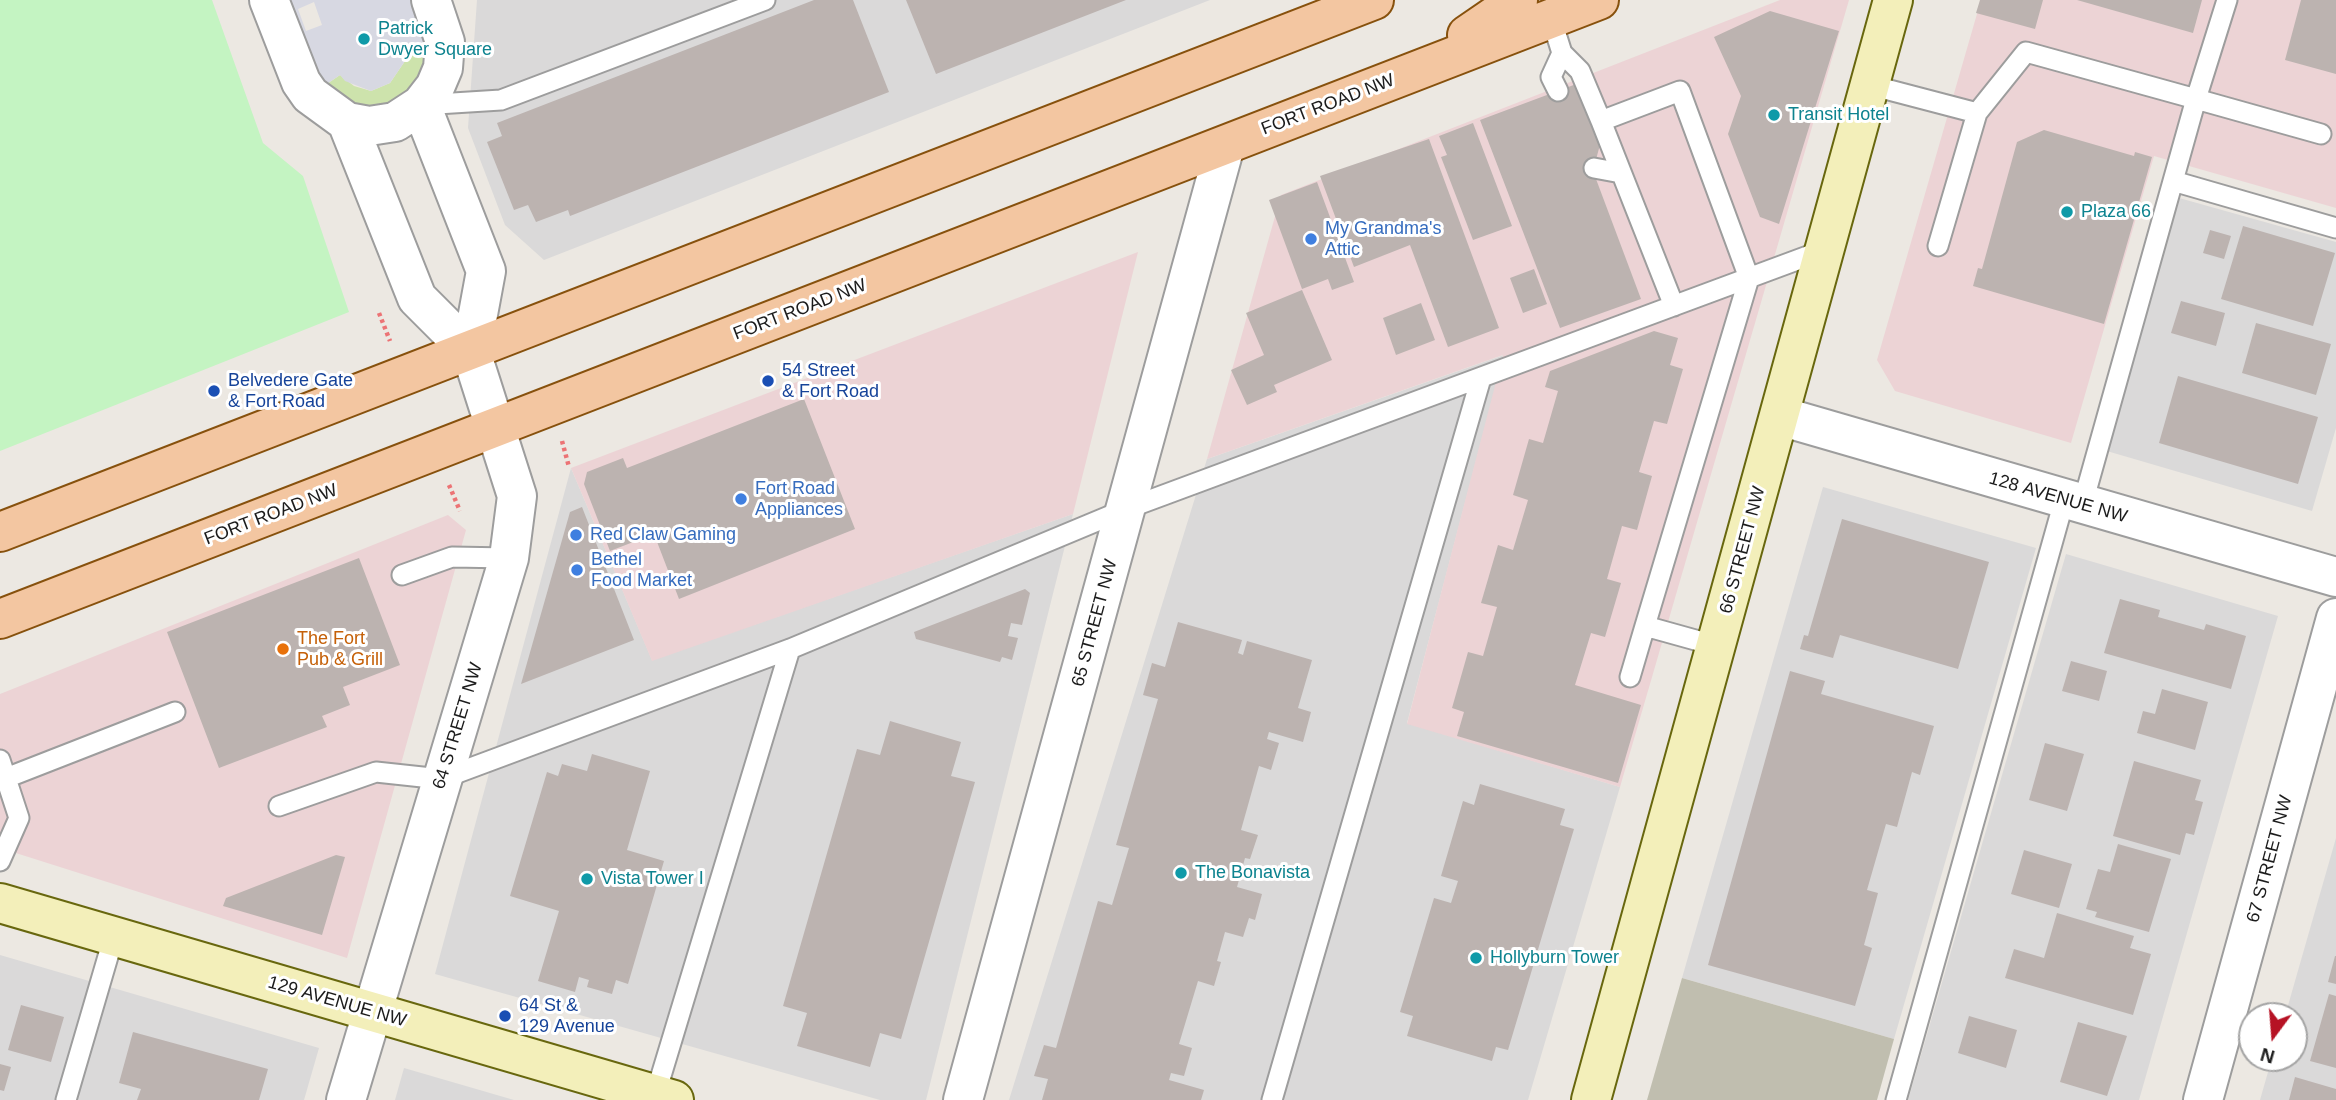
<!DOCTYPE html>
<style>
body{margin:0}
#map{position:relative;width:2336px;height:1100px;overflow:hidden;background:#ece8e2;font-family:Helvetica,sans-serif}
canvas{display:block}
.north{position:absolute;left:2238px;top:1002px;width:70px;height:70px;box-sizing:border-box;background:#fff;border:2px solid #a4a4a4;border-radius:50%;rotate:196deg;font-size:19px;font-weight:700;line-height:28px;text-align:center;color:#1c1c1c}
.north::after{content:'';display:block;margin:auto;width:24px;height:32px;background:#b61224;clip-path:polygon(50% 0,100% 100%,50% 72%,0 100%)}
</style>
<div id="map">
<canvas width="2336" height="1100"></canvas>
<div class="north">N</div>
</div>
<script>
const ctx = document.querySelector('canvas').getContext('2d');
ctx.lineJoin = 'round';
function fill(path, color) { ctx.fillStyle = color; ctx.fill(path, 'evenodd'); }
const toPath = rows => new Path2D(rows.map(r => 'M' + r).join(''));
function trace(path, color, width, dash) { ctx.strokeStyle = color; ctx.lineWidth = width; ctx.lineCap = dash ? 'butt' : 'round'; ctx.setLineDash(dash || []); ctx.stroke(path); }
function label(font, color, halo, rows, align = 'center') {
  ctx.font = font + ' Helvetica,sans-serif'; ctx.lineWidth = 6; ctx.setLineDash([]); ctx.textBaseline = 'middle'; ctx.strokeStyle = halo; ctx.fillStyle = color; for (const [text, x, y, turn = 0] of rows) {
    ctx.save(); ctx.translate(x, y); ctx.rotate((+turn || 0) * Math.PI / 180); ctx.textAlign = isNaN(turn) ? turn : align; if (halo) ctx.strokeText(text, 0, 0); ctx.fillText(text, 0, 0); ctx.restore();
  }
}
fill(toPath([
 [477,0,1210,0,544,260,505,225,468,128],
 [2172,196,2336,242,2336,428,2312,511,2100,449],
 [1504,355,1407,723,1620,787,1528,1100,1009,1100,1207,459],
 [571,468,652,660,1073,514,926,1100,880,1100,435,974],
 [1823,487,2036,548,1894,1039,1682,978],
 [2066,554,2278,616,2139,1100,1908,1100],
 [2336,838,2336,1100,2260,1100,2272,1058,2294,1058,2294,1016,2285,1016],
 [0,955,319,1048,304,1100,0,1100],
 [404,1068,514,1100,395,1100]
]), '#dad9d9');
fill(toPath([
 [1780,0,1849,0,1620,787,1407,724,1503,355,1207,459,1281,195],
 [1981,0,2336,0,2336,208,2154,156,2071,443,1895,391,1877,360],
 [1138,252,1073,514,652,661,571,468],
 [448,515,466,530,347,958,0,848,0,694]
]), '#ecd3d5');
fill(toPath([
 [1682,978,1894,1039,1877,1100,1647,1100]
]), '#c0beaf');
fill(toPath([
 [429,46,423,80,396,102,373,110,347,107,321,88,340,75,354,86,371,91,390,83,405,61,407,49]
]), '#cde3ac');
fill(toPath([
 [0,0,212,0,263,143,303,176,349,312,0,451]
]), '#c4f4c2');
fill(toPath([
 [286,0,412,0,429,46,407,49,405,61,390,83,371,91,345,81,340,75,321,88],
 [314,2,322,25,306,31,298,9]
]), '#d7d8e2');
fill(toPath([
 [814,0,853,0,889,92,570,216,568,210,536,222,528,205,514,210,487,142,502,136,497,123],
 [906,0,1126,0,936,74],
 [1980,0,2043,0,2035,29,1976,13],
 [2077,0,2202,0,2193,33],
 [2301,0,2336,0,2336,74,2285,60],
 [1770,11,1839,31,1779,224,1760,217,1728,134,1741,96,1714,37],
 [1579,83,1602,137,1593,171,1641,299,1560,328,1480,120],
 [1473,123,1512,226,1473,240,1441,157,1447,155,1439,136],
 [2044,130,2134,156,2135,152,2152,157,2104,324,1973,286,1978,268,1982,269,2017,142],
 [1429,139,1499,328,1448,347,1410,245,1354,267,1320,176],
 [1317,182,1354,282,1332,290,1328,279,1302,289,1269,200],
 [2243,226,2335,253,2313,326,2221,299],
 [2210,230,2231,236,2224,259,2203,253],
 [1534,269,1547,304,1523,313,1510,278],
 [1302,290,1332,360,1274,385,1277,392,1247,405,1231,370,1264,355,1246,313],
 [2181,301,2225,313,2216,346,2171,333],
 [1421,303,1435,340,1396,355,1383,318],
 [2256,323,2331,344,2316,395,2242,373],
 [1654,331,1678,338,1670,365,1683,369,1667,424,1654,421,1639,472,1652,476,1637,530,1622,526,1607,579,1621,583,1605,637,1591,633,1575,685,1641,705,1618,783,1457,736,1464,712,1452,708,1468,652,1483,656,1497,607,1481,603,1498,545,1513,550,1528,500,1513,495,1529,439,1543,443,1558,391,1545,387,1550,371],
 [2178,376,2318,417,2298,484,2159,443],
 [804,399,855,529,679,599,654,534,610,551,584,484,587,472,623,458,627,468],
 [582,507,634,640,521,684,570,512],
 [1842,519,1989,562,1958,669,1840,635,1833,658,1800,649,1804,635,1808,636],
 [359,558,400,665,343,687,350,705,322,716,327,727,219,768,167,632],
 [1025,589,1030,593,1022,625,1011,623,1008,636,1018,638,1012,660,1002,657,1000,662,916,639,914,632],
 [2120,599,2160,610,2158,617,2204,630,2206,624,2246,636,2231,689,2104,653],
 [1178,622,1242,640,1238,653,1243,655,1247,641,1312,660,1298,708,1311,712,1303,742,1269,732,1267,739,1279,743,1271,770,1259,766,1241,830,1258,835,1250,859,1245,858,1237,887,1262,894,1255,920,1249,918,1243,937,1225,932,1217,961,1221,962,1214,986,1198,981,1179,1044,1192,1048,1184,1076,1171,1073,1169,1080,1204,1090,1201,1100,1042,1100,1048,1079,1034,1076,1044,1045,1056,1048,1098,901,1112,905,1129,848,1116,845,1158,699,1143,695,1152,663,1165,667],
 [2071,661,2107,671,2099,701,2062,691],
 [1790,671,1825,681,1821,694,1934,726,1920,775,1912,772,1897,827,1886,824,1867,890,1878,893,1864,945,1872,948,1855,1006,1708,965],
 [2162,689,2208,702,2195,750,2137,733,2143,711,2155,714],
 [890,721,961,742,951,776,975,782,901,1039,880,1033,870,1067,797,1046,807,1013,783,1006,857,749,880,755],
 [2045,743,2084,754,2067,811,2029,800],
 [592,754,650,771,627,850,664,861,628,984,616,980,612,994,587,987,589,980,579,977,575,992,538,981,559,911,510,896,547,772,558,776,562,764,587,771],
 [2134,761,2201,780,2195,800,2203,802,2194,835,2186,833,2180,855,2113,836],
 [1480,784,1565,809,1560,825,1574,829,1508,1050,1496,1047,1492,1061,1407,1036,1413,1016,1400,1012,1434,898,1451,903,1458,881,1441,876,1463,801,1474,805],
 [2118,844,2171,859,2149,932,2095,917,2097,912,2086,909,2098,869,2110,872],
 [2024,850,2072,864,2059,908,2011,894],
 [336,855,345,857,322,935,223,906,226,898],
 [2057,913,2134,936,2130,948,2151,954,2133,1015,2005,978,2014,949,2044,958],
 [2335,956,2336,956,2336,984,2328,982],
 [2329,994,2336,996,2336,1068,2310,1061],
 [21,1005,64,1017,51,1062,8,1050],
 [1969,1016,2017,1030,2006,1068,1958,1053],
 [2078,1022,2127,1036,2107,1096,2060,1082],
 [133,1032,268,1069,259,1100,137,1100,141,1089,119,1083],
 [0,1064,11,1067,4,1091,0,1090],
 [2295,1077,2336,1089,2336,1100,2289,1100]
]), '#bcb3b0');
const lane = toPath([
 [1551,18,1562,53,1580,71,1601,121],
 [1870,85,1977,113],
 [1558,91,1551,77,1562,53],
 [421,105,501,100,765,0],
 [1594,168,1621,173],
 [2173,181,2196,99,2321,134],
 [1938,246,1977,113,2026,52,2196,99,2227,0],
 [1674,306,1601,121,1680,91,1749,278,1645,626,1717,646],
 [2082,506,2173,181,2336,228],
 [402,575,452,557,509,558],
 [1630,677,1645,626],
 [0,760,19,818,0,861],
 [6,778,175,712],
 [279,806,376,772,441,779,790,649,1126,509,1824,250],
 [654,1099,790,649],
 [66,1100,114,936],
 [1272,1100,1481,378],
 [1896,1100,2064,501]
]);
const street = toPath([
 [269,0,301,82,310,95,347,122,369,126,395,122,421,105,435,87,443,68,445,42,431,0],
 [421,105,486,271,471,352],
 [1780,416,2336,577],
 [346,1100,509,558,517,496,471,352,417,298,347,122],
 [963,1100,1225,146],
 [2203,1100,2336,618]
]);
const secondary = toPath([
 [0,903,674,1100],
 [1591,1100,1893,0]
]);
const primary = toPath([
 [1467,35,1518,0],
 [0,532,1374,0],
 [0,619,1599,0]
]);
trace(lane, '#9d9d9d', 23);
trace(street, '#9d9d9d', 42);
trace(secondary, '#68670e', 42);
trace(primary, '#87510d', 42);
trace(toPath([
 [379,313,390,341],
 [562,441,569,467],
 [449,485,460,511]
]), '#ec7375', 4.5, [3.5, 3.5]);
trace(lane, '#fff', 19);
trace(street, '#fff', 38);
trace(secondary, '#f3efba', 38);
trace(primary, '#f3c6a1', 38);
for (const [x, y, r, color] of [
 [364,39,7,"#0f9aa8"],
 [1774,115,7,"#0f9aa8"],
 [2067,212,7,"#0f9aa8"],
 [1311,239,7,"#3f7fe0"],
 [768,381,7,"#1a4fb4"],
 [214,391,7,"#1a4fb4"],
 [741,499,7,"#3f7fe0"],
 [576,535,7,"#3f7fe0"],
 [577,570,7,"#3f7fe0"],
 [283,649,7,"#e8710a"],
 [1181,873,7,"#0f9aa8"],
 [587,879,7,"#0f9aa8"],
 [1476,958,7,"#0f9aa8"],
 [505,1016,7,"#1a4fb4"]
]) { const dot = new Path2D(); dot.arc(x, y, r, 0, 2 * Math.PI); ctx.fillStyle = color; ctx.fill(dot); trace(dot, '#fff', 2.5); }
label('18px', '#0d838f', '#fff', [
 ["Patrick",378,29],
 ["Dwyer Square",378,50],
 ["Transit Hotel",1788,115],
 ["Plaza 66",2081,212],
 ["The Bonavista",1195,873],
 ["Vista Tower I",601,879],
 ["Hollyburn Tower",1490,958]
], 'left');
label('18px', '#1c1c1c', '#fff', [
 ["FORT ROAD NW",1328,105,-21],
 ["FORT ROAD NW",800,310,-21],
 ["128 AVENUE NW",2058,498,16],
 ["FORT ROAD NW",271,515,-21],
 ["66 STREET NW",1743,550,-75],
 ["65 STREET NW",1095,623,-75],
 ["64 STREET NW",458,726,-73],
 ["67 STREET NW",2270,859,-75],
 ["129 AVENUE NW",337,1002,16]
]);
label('18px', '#366cbe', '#fff', [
 ["My Grandma's",1325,229],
 ["Attic",1325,250],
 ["Fort Road",755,489],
 ["Appliances",755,510],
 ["Red Claw Gaming",590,535],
 ["Bethel",591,560],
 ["Food Market",591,581]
], 'left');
label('18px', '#164399', '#fff', [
 ["54 Street",782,371],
 ["& Fort Road",782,392],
 ["Belvedere Gate",228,381],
 ["& Fort Road",228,402],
 ["64 St &",519,1006],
 ["129 Avenue",519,1027]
], 'left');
label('18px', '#c56008', '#fff', [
 ["The Fort",297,639],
 ["Pub & Grill",297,660]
], 'left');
</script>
